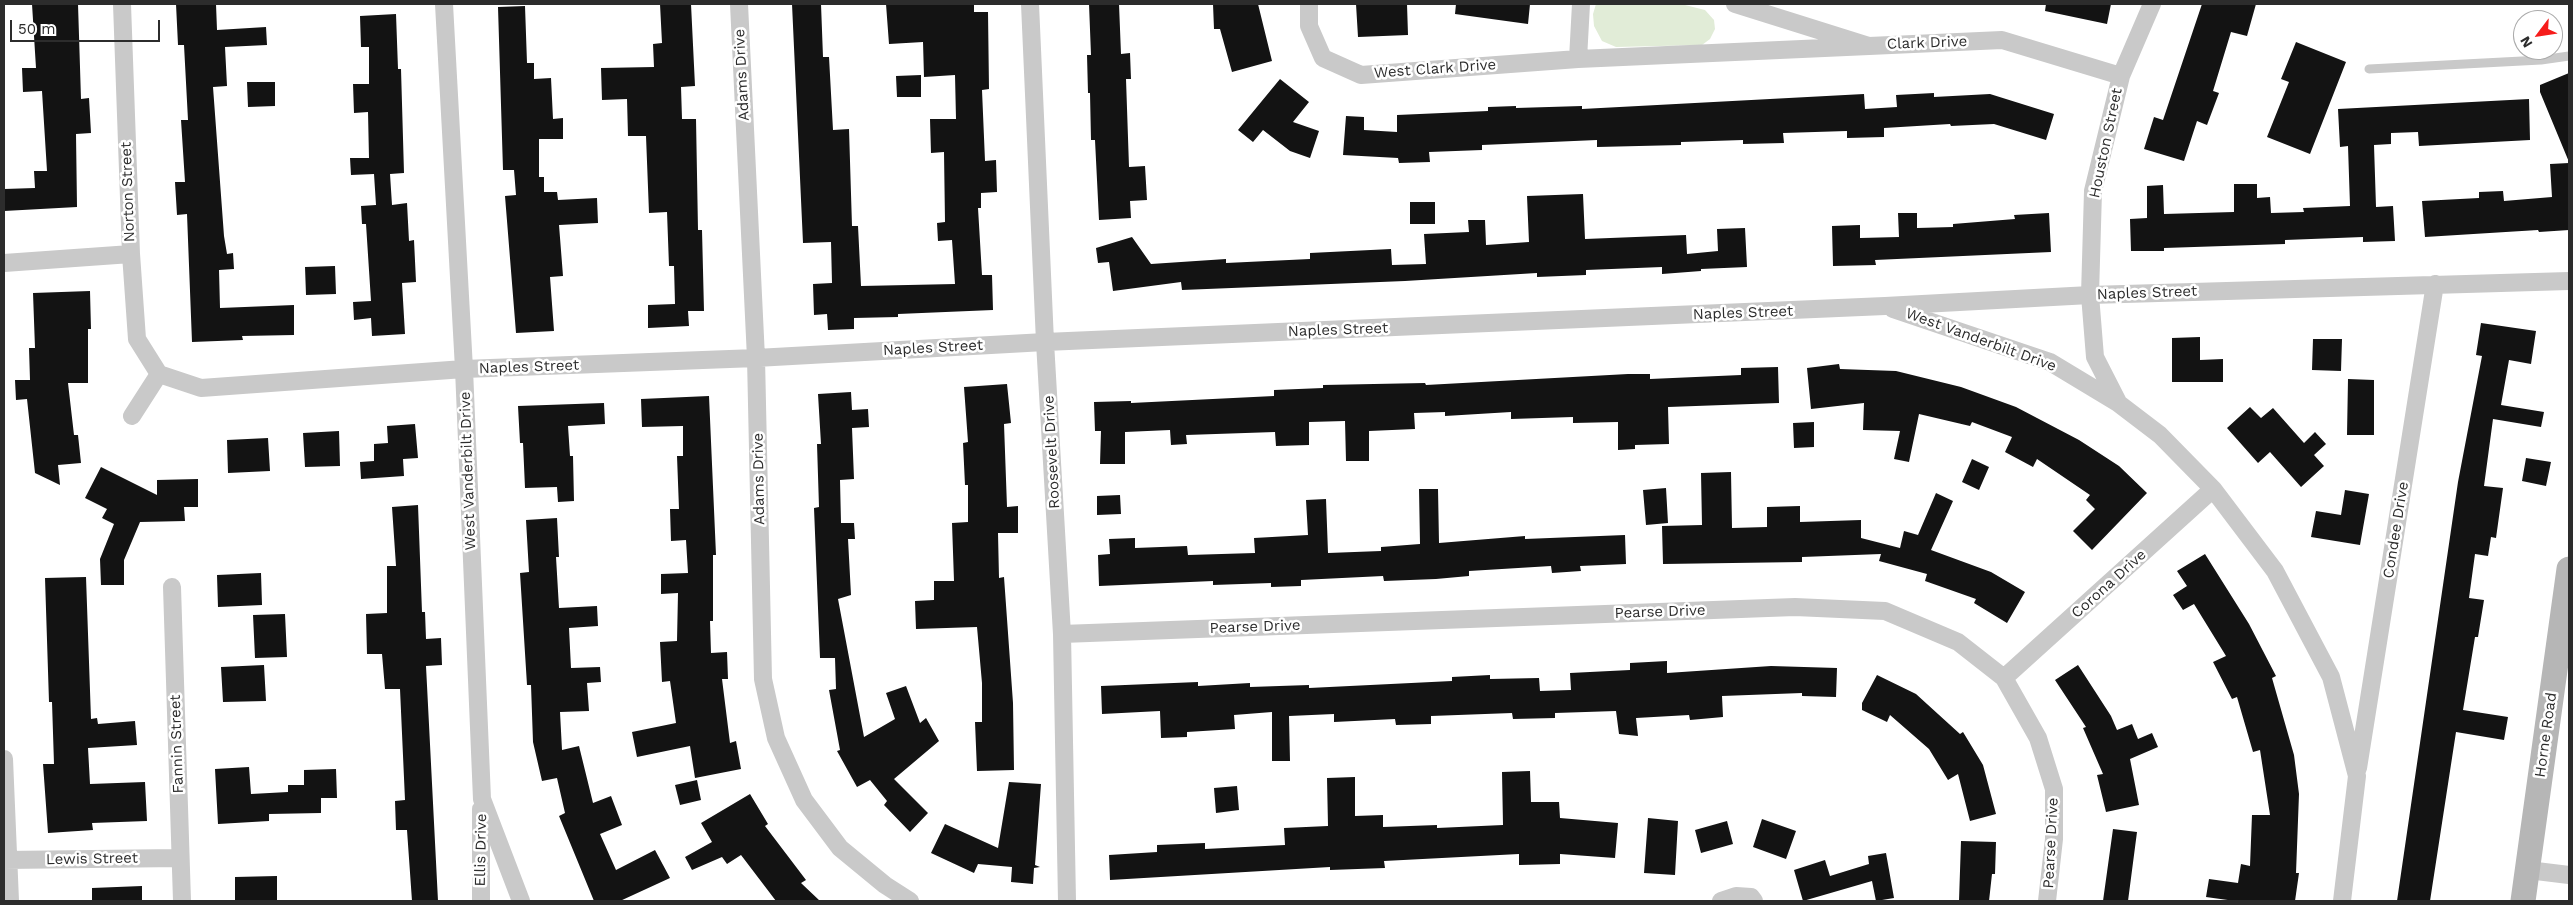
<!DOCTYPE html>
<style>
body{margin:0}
#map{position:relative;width:2573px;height:905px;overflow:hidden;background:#fff;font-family:"Work Sans",sans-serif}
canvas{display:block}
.frame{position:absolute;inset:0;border:5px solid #2c2c2c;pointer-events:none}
.north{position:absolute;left:2513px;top:10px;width:50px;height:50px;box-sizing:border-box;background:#fff;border:1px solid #ababab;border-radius:50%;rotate:239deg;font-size:14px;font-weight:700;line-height:20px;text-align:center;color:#2c2c2c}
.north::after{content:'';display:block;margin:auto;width:18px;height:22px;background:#f61c1b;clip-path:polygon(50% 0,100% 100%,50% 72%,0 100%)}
.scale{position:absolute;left:10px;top:20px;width:150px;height:22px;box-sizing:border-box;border:2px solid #2c2c2c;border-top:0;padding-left:6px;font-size:15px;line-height:18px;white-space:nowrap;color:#2c2c2c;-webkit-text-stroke:4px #fff;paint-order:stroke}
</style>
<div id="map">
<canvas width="2573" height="905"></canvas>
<div class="frame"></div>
<div class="north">N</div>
<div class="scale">50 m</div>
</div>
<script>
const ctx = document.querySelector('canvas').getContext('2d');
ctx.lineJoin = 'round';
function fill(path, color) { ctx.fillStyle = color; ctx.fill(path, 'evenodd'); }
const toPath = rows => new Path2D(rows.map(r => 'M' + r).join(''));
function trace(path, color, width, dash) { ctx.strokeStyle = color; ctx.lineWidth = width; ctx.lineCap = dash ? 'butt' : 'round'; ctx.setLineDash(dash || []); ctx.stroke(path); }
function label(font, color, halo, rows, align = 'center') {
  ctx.font = font + ' "Work Sans",sans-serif'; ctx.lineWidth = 5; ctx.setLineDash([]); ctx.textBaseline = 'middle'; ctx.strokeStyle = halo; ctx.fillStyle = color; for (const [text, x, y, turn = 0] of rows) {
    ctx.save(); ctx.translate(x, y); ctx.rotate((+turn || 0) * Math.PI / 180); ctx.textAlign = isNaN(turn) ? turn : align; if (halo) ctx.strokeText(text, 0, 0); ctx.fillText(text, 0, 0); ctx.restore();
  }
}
fill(toPath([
 [1596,4,1681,4,1705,10,1714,20,1715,29,1710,39,1702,45,1616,47,1602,41,1594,26,1593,14]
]), '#e1ecd7');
fill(toPath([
 [32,4,78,4,81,99,89,98,91,133,76,134,77,207,4,211,4,189,35,188,34,171,47,171,42,91,23,92,22,68,36,68],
 [176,4,216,4,217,30,266,27,267,45,225,47,227,86,213,87,224,236,227,254,233,253,234,269,219,270,220,308,294,305,294,335,242,336,243,340,192,342,187,214,177,215,175,182,185,182,181,120,188,120,184,45,178,45],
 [660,4,691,4,695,86,681,87,682,119,696,119,698,230,702,230,704,311,688,311,689,326,648,328,648,305,675,304,674,266,669,266,667,212,649,213,646,136,628,136,627,99,602,100,601,68,654,67,653,44,662,43],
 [792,4,821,4,823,57,829,57,833,130,849,129,852,226,858,226,861,286,955,284,952,240,938,241,937,223,945,222,944,152,931,153,930,119,956,119,955,75,924,77,923,42,889,44,886,4,974,4,974,12,988,12,989,89,982,90,985,161,996,160,997,192,981,193,981,208,978,208,982,275,992,275,993,310,898,314,898,317,854,318,854,329,828,330,827,314,814,315,813,284,832,283,831,242,803,243],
 [1089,4,1119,4,1121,54,1130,53,1131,79,1126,79,1129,167,1145,166,1147,200,1130,201,1131,218,1099,220,1095,140,1091,140,1090,93,1088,93,1087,55,1091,55],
 [1213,4,1258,4,1272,61,1232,72,1220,29,1214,29],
 [1356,4,1407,4,1408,35,1358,37],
 [1456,4,1530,4,1528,24,1455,14],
 [2046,4,2111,4,2107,24,2045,11],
 [2202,4,2256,4,2247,36,2231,32,2213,91,2219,93,2207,125,2197,121,2184,161,2144,149,2154,117,2163,120],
 [525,6,527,63,534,63,534,79,551,78,553,119,563,118,563,139,539,139,539,177,544,177,544,192,557,192,558,200,597,198,598,223,559,225,563,276,550,277,554,331,516,333,505,196,516,195,514,170,503,170,498,7],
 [396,14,398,69,401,69,404,173,390,174,392,205,407,203,409,241,414,240,416,282,402,283,405,334,372,336,371,318,354,320,353,302,371,301,366,224,362,224,361,206,376,205,374,174,351,175,350,158,369,158,368,112,354,113,353,84,369,84,369,47,361,47,360,16],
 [2296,42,2346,62,2310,154,2267,137,2289,82,2281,79],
 [2569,73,2569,162,2540,92,2540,85],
 [921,75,921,97,897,97,896,76],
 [1280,79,1309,102,1293,122,1319,131,1310,158,1290,151,1263,130,1253,142,1238,130],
 [247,82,275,82,275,106,248,107],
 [1934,93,1934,97,1990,94,2054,114,2046,140,1994,124,1951,126,1950,124,1884,128,1884,137,1847,138,1847,131,1783,133,1784,143,1743,144,1743,140,1681,142,1681,145,1597,147,1597,140,1482,145,1482,150,1429,152,1430,162,1399,163,1398,158,1343,155,1346,116,1364,117,1364,130,1397,132,1397,115,1488,111,1488,107,1516,106,1516,108,1582,106,1582,109,1864,94,1865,109,1897,107,1896,95],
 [2529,99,2530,140,2419,146,2418,132,2391,133,2391,144,2374,145,2376,207,2393,206,2395,241,2363,242,2363,237,2285,240,2285,244,2164,248,2164,251,2131,251,2130,219,2147,218,2147,186,2163,185,2164,214,2234,212,2234,184,2257,184,2257,198,2270,197,2271,213,2304,212,2303,208,2350,206,2348,146,2340,147,2338,109],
 [2569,163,2569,230,2539,232,2538,230,2425,237,2422,201,2479,198,2479,192,2503,191,2504,201,2552,197,2550,164],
 [1583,194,1585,239,1686,235,1687,254,1718,251,1717,229,1745,228,1747,267,1701,269,1701,271,1662,274,1662,267,1586,270,1586,275,1537,277,1537,273,1405,281,1182,290,1181,282,1113,291,1109,262,1098,263,1096,248,1132,237,1151,264,1226,259,1226,263,1310,259,1310,253,1391,249,1392,265,1426,264,1424,234,1469,232,1468,220,1485,220,1486,245,1529,242,1527,196],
 [1410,202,1435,202,1435,224,1410,224],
 [1898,213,1917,213,1917,228,1953,227,1953,224,2015,219,2014,215,2049,213,2051,252,1875,260,1876,265,1833,266,1832,226,1860,225,1860,238,1899,237],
 [335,266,336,294,306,295,305,267],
 [90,291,91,329,88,329,88,383,68,383,74,435,78,435,81,463,58,465,60,485,35,473,27,399,16,400,15,380,30,380,29,348,35,348,33,293],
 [2481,323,2536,331,2531,364,2509,360,2501,405,2544,412,2541,427,2493,419,2484,486,2503,488,2496,538,2491,537,2488,556,2475,554,2469,598,2484,600,2478,637,2475,637,2463,710,2508,717,2504,740,2456,732,2430,901,2397,901,2458,482,2482,356,2476,355],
 [2200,337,2200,360,2223,359,2223,382,2172,382,2172,338],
 [2313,339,2342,339,2341,371,2312,370],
 [1839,364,1840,369,1896,371,1961,387,2016,407,2079,440,2119,466,2147,493,2092,550,2073,531,2095,509,2086,500,2090,495,2037,459,2033,467,2005,452,2012,437,1972,422,1970,426,1919,414,1909,462,1894,459,1900,431,1863,430,1864,403,1811,409,1807,368],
 [1778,367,1779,403,1668,407,1669,444,1635,445,1635,449,1618,450,1618,422,1573,423,1573,417,1511,419,1511,412,1445,416,1445,412,1414,413,1415,429,1369,431,1369,461,1346,461,1345,421,1309,422,1309,445,1276,446,1275,432,1186,435,1187,444,1171,445,1170,430,1125,432,1125,464,1100,464,1101,431,1095,431,1094,402,1131,401,1131,403,1274,396,1274,390,1323,388,1323,385,1425,383,1426,385,1628,374,1650,374,1650,379,1741,375,1741,368],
 [2348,379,2374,380,2374,435,2347,435],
 [1007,384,1011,423,1004,424,1007,507,1018,506,1018,533,998,533,999,578,1004,577,1013,703,1014,770,977,771,975,722,982,722,982,683,977,627,916,629,915,601,934,600,934,581,954,581,952,523,968,522,968,485,965,485,963,443,968,442,964,387],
 [851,392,852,410,868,409,869,427,852,428,854,479,840,480,841,523,854,523,855,539,848,539,851,595,838,599,864,737,895,719,886,693,906,686,920,723,926,718,939,741,894,779,928,813,910,832,884,805,887,801,870,780,857,787,837,751,840,750,829,690,836,689,835,658,820,658,814,508,819,507,817,444,821,444,818,394],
 [709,396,716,555,713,555,713,621,710,621,711,653,727,652,728,679,722,679,730,743,736,741,741,769,695,778,690,746,637,757,632,732,676,723,670,681,662,682,660,642,677,641,678,593,661,594,661,574,688,573,686,540,671,541,670,509,679,509,677,456,683,456,683,426,642,427,641,399],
 [604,403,605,424,568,426,570,456,573,456,574,501,558,502,557,487,525,488,523,443,520,443,518,406],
 [2250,407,2261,418,2273,408,2304,443,2315,432,2326,444,2314,455,2324,466,2301,487,2270,452,2258,463,2227,428],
 [1814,422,1814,447,1794,448,1793,423],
 [415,424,418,458,403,459,404,476,361,479,360,462,374,461,374,444,388,443,387,426],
 [339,431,340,466,305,467,303,433],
 [268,438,270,471,228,473,227,440],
 [2526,458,2551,462,2546,486,2522,481],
 [1972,459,1989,467,1979,490,1962,482],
 [101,467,157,495,157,480,198,479,198,507,184,507,185,521,140,522,124,560,124,585,101,585,100,559,114,524,102,518,107,509,85,498],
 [1731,472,1732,528,1767,527,1767,507,1800,506,1800,522,1861,520,1861,538,1900,548,1904,531,1918,535,1936,493,1953,501,1931,550,1991,572,2025,592,2007,623,1974,603,1976,599,1925,581,1927,574,1879,561,1881,554,1802,557,1802,562,1663,564,1662,526,1702,525,1701,473],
 [1666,488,1668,523,1646,525,1643,490],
 [1419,489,1438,489,1439,543,1525,536,1525,539,1625,535,1626,564,1580,566,1581,571,1552,573,1551,566,1469,571,1469,576,1436,579,1384,581,1383,576,1301,580,1301,586,1271,587,1271,583,1213,585,1213,581,1099,586,1098,555,1110,554,1109,539,1135,538,1135,548,1187,546,1188,555,1255,553,1254,538,1308,535,1306,500,1326,499,1328,553,1381,551,1381,547,1420,544],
 [2345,490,2369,494,2360,545,2311,537,2316,511,2341,515],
 [1120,495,1121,514,1097,515,1097,496],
 [418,505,422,612,425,612,426,639,441,638,442,665,426,666,438,901,412,901,407,830,396,830,395,801,405,800,400,689,385,689,382,654,367,654,366,614,387,613,387,566,396,566,392,507],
 [557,518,559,557,556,557,559,608,597,606,598,626,569,628,571,668,600,667,601,682,587,683,589,711,560,712,562,750,579,746,593,803,611,796,622,825,600,834,616,870,655,850,670,878,620,901,594,901,559,816,565,813,557,778,542,781,533,742,531,685,527,685,520,573,529,572,526,520],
 [2205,554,2249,624,2276,676,2272,678,2294,755,2299,794,2296,873,2299,873,2295,901,2235,901,2206,897,2209,879,2238,883,2241,864,2250,866,2252,815,2270,815,2260,750,2253,752,2237,697,2232,699,2213,662,2226,656,2194,604,2183,610,2173,595,2187,586,2177,571],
 [261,573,262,605,218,607,217,575],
 [86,577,91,719,97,718,98,724,135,721,137,745,88,748,90,784,145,782,147,821,92,823,93,830,48,833,43,764,54,764,52,702,49,702,45,578],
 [285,614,287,657,255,658,253,615],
 [1667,661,1667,673,1771,666,1837,668,1836,697,1802,696,1802,693,1722,696,1723,717,1690,720,1689,715,1636,718,1638,736,1619,734,1616,711,1555,713,1555,718,1513,719,1512,713,1431,716,1431,724,1396,725,1395,719,1334,722,1334,714,1289,716,1290,761,1272,761,1272,712,1234,715,1235,729,1187,732,1187,737,1161,738,1160,711,1102,714,1101,686,1198,682,1198,686,1250,683,1250,687,1309,685,1309,688,1452,681,1452,677,1490,675,1490,679,1539,678,1540,691,1571,690,1570,673,1630,670,1630,663],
 [264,665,266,701,223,702,221,667],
 [2078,665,2111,716,2117,730,2132,724,2138,739,2152,733,2158,747,2130,759,2139,805,2106,812,2097,775,2103,774,2083,728,2086,727,2055,680],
 [1877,675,1916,694,1960,734,1963,732,1983,765,1996,814,1970,821,1958,774,1948,780,1929,749,1890,715,1887,722,1862,710,1862,703],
 [249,767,251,794,288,792,288,785,304,785,304,770,336,769,337,798,321,798,321,813,269,814,269,821,218,824,215,769],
 [1530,771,1531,802,1559,802,1560,818,1618,823,1615,858,1560,854,1560,864,1519,865,1519,854,1384,861,1385,868,1330,870,1330,867,1110,880,1109,855,1157,852,1157,845,1205,843,1205,849,1285,845,1284,828,1328,826,1327,778,1355,777,1355,816,1383,815,1383,827,1437,825,1437,828,1503,825,1502,772],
 [697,780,701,800,680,805,675,785],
 [1009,782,1041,784,1035,865,1040,867,1034,868,1033,884,1011,882,1012,867,978,864,974,873,931,853,945,824,998,848],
 [1237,786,1239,810,1216,813,1214,788],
 [750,794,768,824,765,826,806,880,801,883,820,901,776,901,741,855,727,864,722,857,692,870,685,857,712,842,701,823],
 [1648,818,1678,821,1675,875,1644,873],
 [1762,819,1796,831,1786,859,1753,847],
 [1727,821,1733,844,1701,853,1695,830],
 [2113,829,2137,832,2128,901,2103,901],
 [1961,841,1996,842,1995,874,1992,874,1989,901,1959,901],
 [1886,853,1894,898,1876,901,1872,881,1803,901,1794,870,1825,860,1830,876,1869,864,1868,856],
 [277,876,277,901,235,901,235,877],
 [142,886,142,901,92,901,92,888]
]), '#131313');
trace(toPath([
 [2369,69,2541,60,2569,56]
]), '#c9c9c9', 9);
trace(toPath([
 [122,4,131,254,137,339,159,374],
 [444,4,464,369,482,799,521,901],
 [739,4,756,358,763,679,776,738,804,800,840,848,885,885,910,901],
 [1030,4,1045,342,1062,634,1067,901],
 [1309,4,1309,26,1323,58,1361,75,1578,59,1869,46],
 [1735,4,1869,46,2002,40,2121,76],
 [1578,59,1581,4],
 [4,263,131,254],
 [1893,309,2050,362,2118,403,2160,435,2213,489,2275,571,2331,677,2357,776,2342,901],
 [159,374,201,388,464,369,756,358,1045,342,1885,306,2090,295,2569,281],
 [2118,402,2095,357,2090,295,2093,191,2121,76,2152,4],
 [132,416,159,374],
 [172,587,182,901],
 [1062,634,1795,607,1885,611,1958,642,2004,678,2038,738,2054,789,2054,839,2047,901],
 [2004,678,2213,489],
 [4,759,10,901],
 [2358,768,2435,284],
 [4,860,180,858],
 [2528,870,2569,875],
 [481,901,481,809],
 [1721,901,1736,896,1751,897,1754,901]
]), '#c9c9c9', 18);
trace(toPath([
 [2523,901,2569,569]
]), '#b6b6b6', 25);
label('15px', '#2c2c2c', '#fff', [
 ["Clark Drive",1927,43,-2],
 ["West Clark Drive",1435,69,-4],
 ["Adams Drive",742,75,-93],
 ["Houston Street",2106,143,-78],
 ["Norton Street",128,192,-92],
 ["Naples Street",2147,293,-2],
 ["Naples Street",1743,313,-2],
 ["Naples Street",1338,330,-2],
 ["West Vanderbilt Drive",1981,340,20],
 ["Naples Street",933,348,-3],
 ["Naples Street",529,367,-2],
 ["Roosevelt Drive",1052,452,-93],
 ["West Vanderbilt Drive",468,471,-92],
 ["Adams Drive",759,479,-91],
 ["Condee Drive",2396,530,-81],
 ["Corona Drive",2109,584,-42],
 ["Pearse Drive",1660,612,-2],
 ["Pearse Drive",1255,627,-2],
 ["Horne Road",2546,735,-82],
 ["Fannin Street",177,744,-92],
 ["Pearse Drive",2051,843,-87],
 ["Ellis Drive",481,850,-89],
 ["Lewis Street",92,859,-1]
]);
</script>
